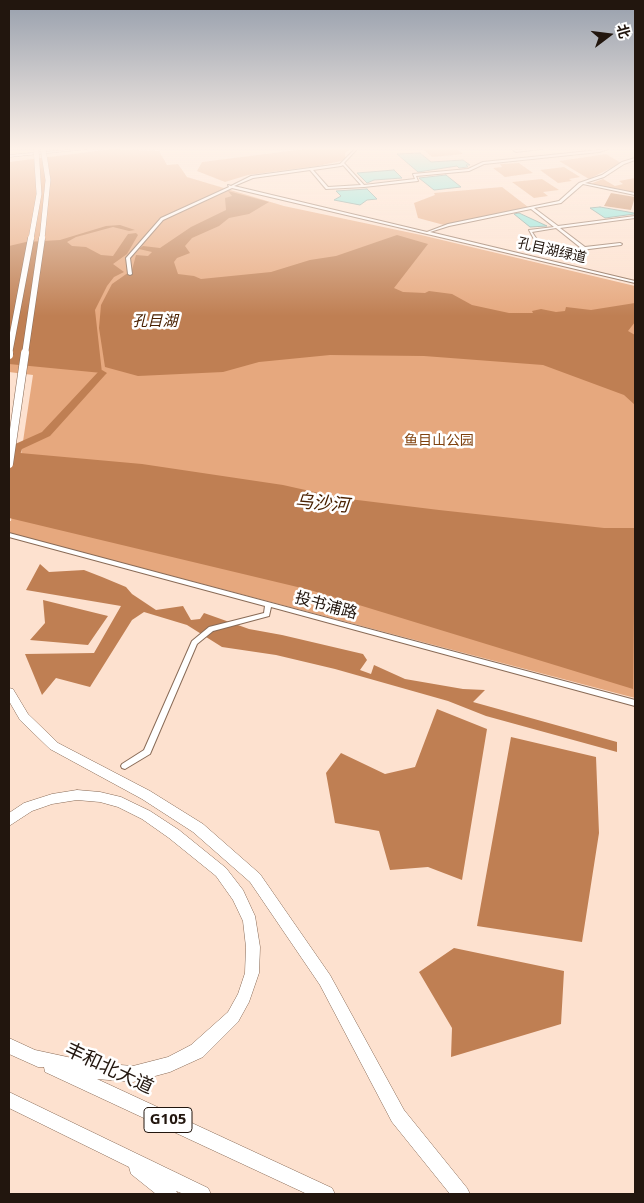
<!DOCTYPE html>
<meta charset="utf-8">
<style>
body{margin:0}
#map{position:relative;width:644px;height:1203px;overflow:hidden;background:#fde1cf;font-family:"Noto Sans","Noto Sans SC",sans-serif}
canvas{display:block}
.frame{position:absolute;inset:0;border:10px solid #22160e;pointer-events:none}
.north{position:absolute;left:584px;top:10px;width:50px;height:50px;-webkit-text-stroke:4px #fff;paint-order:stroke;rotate:75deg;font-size:14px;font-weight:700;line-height:20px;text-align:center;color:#22160e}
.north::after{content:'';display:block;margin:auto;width:18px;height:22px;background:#22160e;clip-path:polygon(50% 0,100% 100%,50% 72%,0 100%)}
</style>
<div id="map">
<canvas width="644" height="1203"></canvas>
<div class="frame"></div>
<div class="north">北</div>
</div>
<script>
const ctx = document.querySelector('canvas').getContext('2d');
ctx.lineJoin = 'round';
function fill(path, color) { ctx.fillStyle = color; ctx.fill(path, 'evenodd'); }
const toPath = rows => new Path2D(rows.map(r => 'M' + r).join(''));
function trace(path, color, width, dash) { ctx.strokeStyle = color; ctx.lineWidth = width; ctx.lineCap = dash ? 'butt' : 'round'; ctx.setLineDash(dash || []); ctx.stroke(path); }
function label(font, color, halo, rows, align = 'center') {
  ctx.font = font + ' "Noto Sans","Noto Sans SC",sans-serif'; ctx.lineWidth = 5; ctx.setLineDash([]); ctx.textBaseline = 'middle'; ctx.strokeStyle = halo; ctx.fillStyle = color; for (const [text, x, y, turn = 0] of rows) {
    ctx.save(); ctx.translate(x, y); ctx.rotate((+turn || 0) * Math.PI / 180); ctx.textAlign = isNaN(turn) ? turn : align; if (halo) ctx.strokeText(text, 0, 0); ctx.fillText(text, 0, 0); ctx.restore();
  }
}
fill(toPath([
 [313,148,350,149,345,153,346,160,318,166,248,175,225,182,197,171,202,162],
 [422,148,455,148,463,154,432,157],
 [112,149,159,151,167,165,178,164,187,177,284,206,421,235,635,286,635,698,9,533,9,521,11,521,33,375,9,372,9,162],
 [606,154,621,163,589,179,559,161],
 [519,163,533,173,505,177,493,168,502,167,500,164],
 [564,167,580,177,569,179,572,181,558,183,540,170],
 [635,178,635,193,590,184,603,179,615,186,623,184,619,181],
 [542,179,559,190,543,192,548,196,534,198,512,182],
 [502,187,528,207,444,225,418,218,414,203,435,195,434,193]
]), '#e6a87e');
fill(toPath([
 [228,191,269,202,249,214,229,218,219,226,192,238,185,246,190,253,177,258,174,262,178,274,194,276,201,279,271,272,310,260,336,256,397,235,428,244,394,288,403,292,425,293,429,291,452,294,472,305,509,313,533,313,532,311,541,309,556,312,565,311,566,307,591,310,635,303,635,322,628,331,635,335,635,405,624,395,543,365,424,356,330,355,259,362,223,372,138,376,105,367,99,328,101,305,112,284,132,270,136,255,148,256,152,252,139,249,143,246,160,248,191,227,226,210,225,198,232,196],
 [611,193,635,197,631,210,604,206],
 [120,225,135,230,129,231,113,227,76,237,67,242,72,246,86,247,101,255,113,256,128,234,136,233,138,235,127,254,113,264,124,272,114,277,107,286,95,310,102,373,9,364,9,246,26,242,60,240,106,226],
 [9,452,142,464,283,485,341,498,439,510,604,528,635,528,633,689,310,590,9,518],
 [40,564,49,572,84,570,102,577,126,587,132,594,156,610,183,606,191,620,200,619,204,613,249,629,282,635,363,654,367,660,360,670,371,674,374,665,405,679,463,689,485,690,473,702,617,742,617,752,486,716,448,701,335,669,276,655,222,647,187,625,144,612,132,620,90,687,56,678,42,695,25,654,94,653,121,606,26,590],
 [43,600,108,616,88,645,30,640,45,623],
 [437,709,487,729,462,880,428,867,390,870,379,831,335,823,326,773,341,753,385,774,415,767],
 [511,737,596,757,599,833,582,942,477,926],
 [454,948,564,971,561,1024,451,1057,452,1028,419,972]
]), '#bf7f53');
fill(toPath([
 [102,370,107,373,105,375,50,436,22,449,18,461,10,461,9,457,13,445,42,432,99,371,102,370]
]), '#bf7f53');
const building = toPath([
 [420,153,431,162,463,160,470,165,466,165,468,167,459,168,457,166,418,172,397,154,420,153],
 [394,170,402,178,374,180,367,183,357,173,394,170],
 [446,175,461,187,434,190,419,178,446,175],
 [367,189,377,199,367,200,360,205,334,200,341,196,336,191,367,189],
 [600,207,634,213,634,214,605,218,590,208,600,207],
 [519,213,547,226,530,227,514,214,519,213]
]);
fill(building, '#7de6de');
trace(building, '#6b9894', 1);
const minor = toPath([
 [356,148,358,148,344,163,364,185,415,179,413,174,468,169,483,162,599,150,611,148,599,152,484,164,469,171,416,176,418,181,364,187,326,189,310,170,253,178,234,186,427,232,448,224,559,201,579,183,602,175,622,162,635,158,635,160,624,164,604,177,585,183,635,193,635,195,583,184,561,203,534,208,558,226,635,216,635,218,560,228,585,247,620,243,622,244,621,245,573,251,536,243,529,230,554,227,531,209,449,226,430,232,635,281,635,283,232,188,163,220,130,258,132,274,130,275,128,274,126,258,161,218,229,187,228,185,231,186,251,176,340,164,356,148],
 [343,165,361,185,328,187,313,170,341,166,343,165],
 [556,228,581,248,573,249,538,241,532,232,556,228],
 [510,148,513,148,516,150,548,148,516,152,510,148],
 [9,533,635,700,635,706,271,607,269,616,213,631,197,644,150,754,125,769,122,768,121,766,122,764,144,750,192,641,209,627,264,613,265,606,9,537,9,533]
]);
const tertiary = toPath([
 [86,148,98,148,9,157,9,155,86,148]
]);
const trunk = toPath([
 [9,688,13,689,28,714,58,743,150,791,203,824,260,874,330,975,404,1110,467,1188,470,1194,450,1194,392,1122,320,985,250,882,193,832,142,799,50,749,20,720,9,701,9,688],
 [77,790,100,792,121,797,150,811,179,830,226,868,243,890,255,916,260,947,259,973,249,1002,238,1022,203,1057,170,1072,133,1082,97,1079,332,1188,335,1194,307,1194,45,1072,44,1067,38,1067,9,1054,9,1038,35,1050,95,1063,133,1066,168,1057,191,1045,228,1012,238,994,245,973,246,947,243,921,233,900,216,876,169,838,142,819,118,807,100,802,77,800,52,804,32,811,9,826,9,813,24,803,52,794,77,790],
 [9,1092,208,1188,211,1194,184,1194,176,1191,178,1194,156,1194,131,1174,129,1167,9,1108,9,1092]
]);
trace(minor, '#896b57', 2);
trace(tertiary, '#896b57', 1);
trace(trunk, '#896b57', 1);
fill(minor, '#fff');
fill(tertiary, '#fff');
fill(trunk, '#fff');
const trunkBridgeFar2 = toPath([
 [31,239,39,194,36,148],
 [42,239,48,180,43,148]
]);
const trunkBridgeFar1 = toPath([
 [9,354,31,238],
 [25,354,42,238]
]);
const trunkBridge = toPath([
 [9,355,9,353],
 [9,464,25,353]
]);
trace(trunkBridgeFar2, '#896b57', 5.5, []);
trace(trunkBridgeFar1, '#896b57', 7, []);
trace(trunkBridge, '#896b57', 9, []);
trace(trunkBridgeFar2, '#fff', 5);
trace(trunkBridgeFar1, '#fff', 6);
trace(trunkBridge, '#fff', 8);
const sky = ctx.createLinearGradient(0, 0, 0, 316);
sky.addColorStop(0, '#979fac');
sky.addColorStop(0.47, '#fef2e9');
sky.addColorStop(1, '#fef2e900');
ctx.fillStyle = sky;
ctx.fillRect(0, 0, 644, 316);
label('14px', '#22160e', '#fff', [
 ["孔目湖绿道",552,251,13]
]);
label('14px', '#804310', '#fff', [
 ["鱼目山公园",439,441]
]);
label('italic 15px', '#492000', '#fff', [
 ["孔目湖",155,322]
]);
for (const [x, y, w] of [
 [168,1120,48]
]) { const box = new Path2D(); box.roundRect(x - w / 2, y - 12.5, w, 25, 4); ctx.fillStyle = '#fff'; ctx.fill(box); trace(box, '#22160e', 1); }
label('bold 15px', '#22160e', null, [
 ["G105",168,1120]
]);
label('16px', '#22160e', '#fff', [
 ["投书浦路",326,606,15]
]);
label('italic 18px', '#492000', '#fff', [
 ["乌沙河",322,504,5]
]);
label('19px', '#22160e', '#fff', [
 ["丰和北大道",109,1069,25]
]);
</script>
